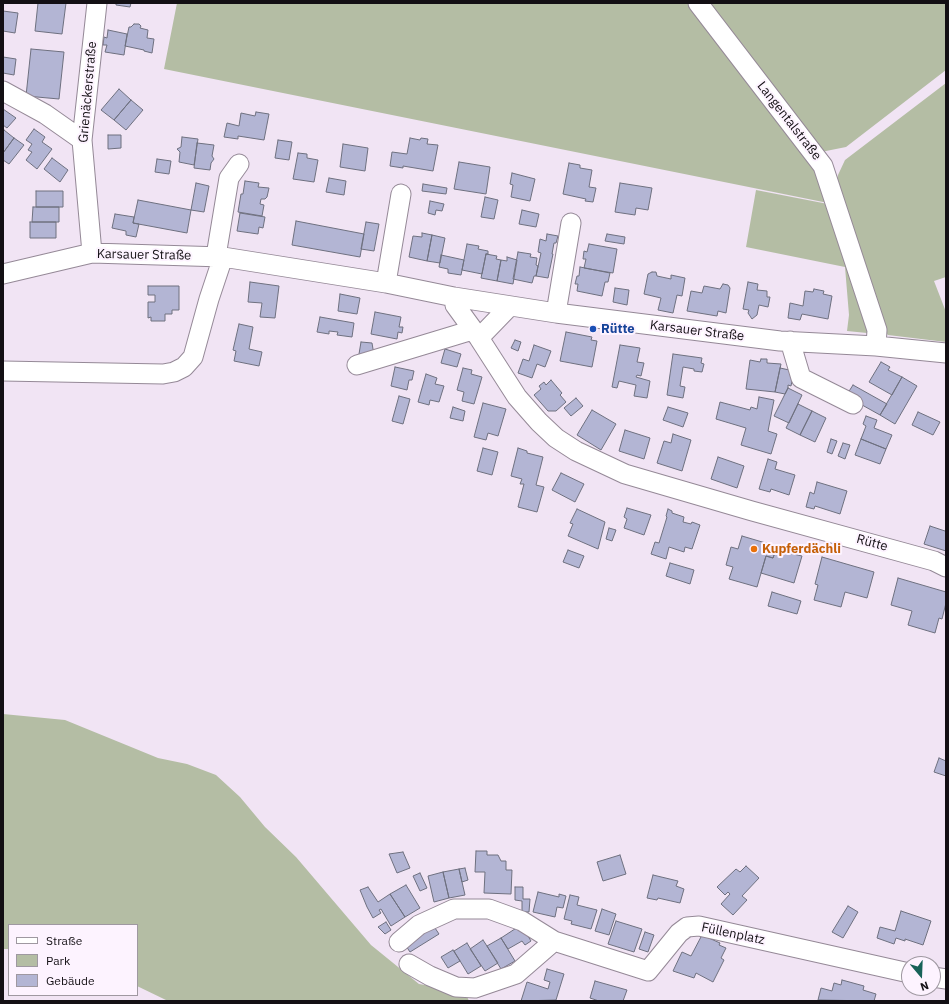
<!DOCTYPE html>
<meta charset="utf-8">
<style>
body{margin:0}
#map{position:relative;width:949px;height:1004px;overflow:hidden;background:#f1e4f4;font-family:"IBM Plex Sans",sans-serif}
canvas{display:block}
.frame{position:absolute;inset:0;border:4px solid #130f14;pointer-events:none}
.legend{position:absolute;left:8px;top:924px;width:130px;height:72px;box-sizing:border-box;background:#fdf3ff;border:1px solid #9f98a1;margin:0;padding:5px 7px;list-style:none;font-size:12px;color:#130f14}
.legend li{display:flex;align-items:center;gap:8px;height:20px}
.legend b{width:20px;border:1px solid #9f98a1}
.north{position:absolute;left:901px;top:956px;width:40px;height:40px;box-sizing:border-box;background:#fdf3ff;border:1px solid #9f98a1;border-radius:50%;rotate:161deg;font-size:11px;font-weight:700;line-height:16px;text-align:center;color:#130f14}
.north::after{content:'';display:block;margin:auto;width:14px;height:18px;background:#186259;clip-path:polygon(50% 0,100% 100%,50% 72%,0 100%)}
</style>
<div id="map">
<canvas width="949" height="1004"></canvas>
<div class="frame"></div>
<ul class="legend">
<li><b style="height:5px;background:#fff"></b>Straße</li>
<li><b style="height:11px;background:#b4bda4"></b>Park</li>
<li><b style="height:11px;background:#b3b5d4"></b>Gebäude</li>
</ul>
<div class="north">N</div>
</div>
<script>
const ctx = document.querySelector('canvas').getContext('2d');
ctx.lineJoin = 'round';
function fill(path, color) { ctx.fillStyle = color; ctx.fill(path, 'evenodd'); }
const toPath = rows => new Path2D(rows.map(r => 'M' + r).join(''));
function trace(path, color, width, dash) { ctx.strokeStyle = color; ctx.lineWidth = width; ctx.lineCap = dash ? 'butt' : 'round'; ctx.setLineDash(dash || []); ctx.stroke(path); }
function label(font, color, halo, rows, align = 'center') {
  ctx.font = font + ' "IBM Plex Sans",sans-serif'; ctx.lineWidth = 4; ctx.setLineDash([]); ctx.textBaseline = 'middle'; ctx.strokeStyle = halo; ctx.fillStyle = color; for (const [text, x, y, turn = 0] of rows) {
    ctx.save(); ctx.translate(x, y); ctx.rotate((+turn || 0) * Math.PI / 180); ctx.textAlign = isNaN(turn) ? turn : align; if (halo) ctx.strokeText(text, 0, 0); ctx.fillText(text, 0, 0); ctx.restore();
  }
}
fill(toPath([
 [177,3,693,3,813,161,833,204,164,69],
 [704,3,946,3,946,70,846,147,821,152],
 [946,83,946,277,934,281,946,312,946,342,888,335,882,329,835,187,838,175,845,160],
 [756,190,833,205,871,328,867,333,847,331,849,315,845,267,746,247],
 [3,714,65,720,158,758,187,764,216,775,240,797,265,827,296,857,371,945,419,984,465,992,469,1001,168,1001,137,986,137,925,9,925,9,949,3,949]
]), '#b4bda4');
const building = toPath([
 [38,3,66,3,62,34,35,31,38,3],
 [116,3,131,3,130,7,116,5,116,3],
 [3,11,18,13,15,33,3,31,3,11],
 [134,24,139,24,141,26,140,28,148,30,147,38,154,39,152,53,144,51,144,50,125,46,129,27,131,27,134,24],
 [108,30,127,34,124,55,105,52,107,45,103,45,104,37,107,38,108,30],
 [31,49,64,52,59,99,26,96,31,49],
 [3,57,16,59,14,75,3,73,3,57],
 [119,89,131,100,114,120,101,110,119,89],
 [131,100,143,110,126,130,114,120,131,100],
 [3,109,16,118,7,128,3,125,3,109],
 [256,112,269,114,264,140,238,136,238,139,224,137,227,123,239,126,241,113,255,116,256,112],
 [34,129,45,137,42,142,52,149,37,169,26,160,32,152,28,150,32,144,26,140,34,129],
 [4,130,14,138,3,153,3,132,4,130],
 [108,135,121,135,121,148,108,149,108,135],
 [182,137,198,139,194,165,179,162,180,152,177,149,181,147,182,137],
 [14,138,24,145,9,164,3,160,3,153,14,138],
 [410,138,420,140,421,138,428,139,427,144,438,145,433,171,403,166,403,168,390,166,392,152,407,154,410,138],
 [278,140,292,142,289,160,275,158,278,140],
 [197,143,214,145,212,156,214,159,211,163,210,170,194,168,197,143],
 [343,144,368,148,365,171,340,167,343,144],
 [298,153,307,154,307,158,318,160,314,182,293,179,298,153],
 [52,158,68,170,60,182,44,169,52,158],
 [157,159,171,161,169,174,155,172,157,159],
 [459,162,490,167,486,194,454,189,459,162],
 [569,163,580,165,580,168,592,170,589,187,596,188,593,202,585,201,586,199,563,194,569,163],
 [512,173,535,179,530,201,511,197,513,185,510,184,512,173],
 [329,178,346,181,344,195,326,192,329,178],
 [245,181,259,183,258,187,269,188,267,197,265,199,261,199,260,204,264,205,262,216,238,212,241,194,243,194,245,181],
 [196,183,209,186,204,212,191,210,196,183],
 [620,183,652,188,648,210,636,208,635,215,615,212,620,183],
 [423,184,447,188,446,194,422,191,423,184],
 [36,191,63,191,63,207,36,207,36,191],
 [485,197,498,200,494,219,481,217,485,197],
 [138,200,191,210,187,233,133,223,138,200],
 [430,201,444,204,442,211,436,210,435,215,428,213,430,201],
 [33,207,59,207,59,222,32,222,33,207],
 [522,210,539,214,536,227,519,224,522,210],
 [240,213,265,217,263,228,259,227,258,234,237,231,240,213],
 [115,214,134,217,133,223,139,224,136,237,126,235,126,231,112,228,115,214],
 [296,221,364,234,360,257,292,245,296,221],
 [30,222,56,222,56,238,30,238,30,222],
 [366,222,379,224,374,251,361,249,366,222],
 [422,233,432,235,427,261,409,257,413,236,422,237,422,233],
 [547,234,558,236,556,243,554,243,552,254,553,254,548,278,536,276,541,253,538,252,540,239,546,241,547,234],
 [607,234,625,237,624,244,605,241,607,234],
 [432,235,445,238,440,263,427,261,432,235],
 [467,244,479,246,478,249,488,251,488,254,486,254,482,274,462,270,467,244],
 [589,244,617,249,613,273,584,268,586,259,583,259,584,251,587,252,589,244],
 [518,252,531,254,530,257,537,258,536,265,538,266,536,276,534,276,532,283,513,279,518,252],
 [486,254,497,256,496,259,501,260,497,281,481,278,486,254],
 [441,255,464,260,461,275,448,273,448,269,439,267,441,255],
 [507,257,517,260,513,284,497,281,501,260,507,261,507,257],
 [580,267,610,273,608,282,605,282,602,296,577,291,578,284,575,284,577,276,579,276,580,267],
 [652,272,656,272,657,276,671,279,671,275,685,278,682,296,677,295,673,313,658,310,661,298,644,294,648,274,652,272],
 [250,282,279,286,275,318,260,317,262,303,248,302,250,282],
 [748,282,758,284,757,290,767,291,767,297,770,297,768,307,759,305,757,315,752,319,748,313,749,310,743,309,748,282],
 [723,284,728,285,730,288,726,313,718,311,717,316,687,311,691,291,702,293,704,286,720,289,723,284],
 [148,286,179,286,179,310,172,310,172,314,165,314,165,321,151,321,151,317,148,318,148,302,155,302,155,295,148,295,148,286],
 [615,288,629,290,627,305,613,302,615,288],
 [814,289,824,291,823,294,832,296,828,319,802,314,800,320,788,318,790,303,803,306,805,291,813,292,814,289],
 [340,294,360,298,357,314,338,311,340,294],
 [375,312,401,317,399,327,403,327,402,333,398,332,397,339,371,334,375,312],
 [320,317,354,323,352,337,337,335,338,332,329,331,329,334,317,332,320,317],
 [239,324,253,327,249,349,262,352,259,366,234,361,236,351,233,350,239,324],
 [566,332,592,337,591,340,597,341,592,367,560,361,566,332],
 [515,340,521,342,518,351,511,348,515,340],
 [361,342,372,343,374,355,358,360,361,342],
 [534,345,551,351,545,367,537,364,532,378,518,373,523,359,529,361,534,345],
 [620,345,640,348,637,362,644,363,641,376,637,375,636,377,650,381,647,398,634,396,636,385,619,381,617,388,612,387,620,345],
 [445,349,461,354,457,367,441,363,445,349],
 [673,354,702,358,701,363,704,364,702,372,694,371,694,369,683,367,680,386,685,387,683,398,667,395,673,354],
 [761,359,767,359,767,363,781,364,775,392,746,389,750,360,760,362,761,359],
 [881,362,890,367,888,370,902,377,892,395,869,382,881,362],
 [395,367,414,371,412,380,409,380,407,390,391,386,395,367],
 [463,368,472,370,471,374,482,377,474,404,462,401,464,392,457,390,463,368],
 [780,368,794,371,791,386,788,385,788,388,785,394,775,392,780,368],
 [426,374,437,378,435,384,444,386,439,402,430,400,429,405,418,402,426,374],
 [902,377,917,386,895,424,880,415,902,377],
 [551,380,562,393,560,395,566,402,556,411,548,411,534,395,541,389,539,386,544,382,546,385,551,380],
 [853,385,887,404,880,415,846,396,853,385],
 [788,388,802,395,789,423,774,416,788,388],
 [399,396,410,399,403,424,392,421,399,396],
 [759,397,774,400,768,431,777,434,771,454,741,445,746,428,716,419,720,402,750,410,751,407,757,409,759,397],
 [576,398,583,406,571,416,564,408,576,398],
 [483,403,506,409,498,436,488,433,486,440,474,437,483,403],
 [798,404,812,411,800,435,786,428,798,404],
 [453,407,465,411,463,421,450,418,453,407],
 [668,407,688,413,683,427,663,420,668,407],
 [592,410,616,424,601,450,577,435,592,410],
 [812,411,826,418,815,442,800,435,812,411],
 [918,412,940,422,933,435,912,425,918,412],
 [866,416,877,420,874,428,892,435,886,449,861,439,866,426,863,424,866,416],
 [625,430,650,438,644,459,619,451,625,430],
 [673,434,691,440,682,471,657,463,664,441,671,443,673,434],
 [831,439,837,441,832,454,827,452,831,439],
 [861,439,886,449,880,464,855,455,861,439],
 [843,443,850,445,845,459,838,456,843,443],
 [483,448,498,452,492,475,477,471,483,448],
 [518,448,527,451,527,453,543,457,536,485,544,487,537,512,518,507,524,484,520,484,522,479,511,476,518,448],
 [718,457,744,466,737,488,711,479,718,457],
 [768,459,777,462,775,469,795,475,789,495,771,489,770,492,759,489,768,459],
 [561,473,584,484,575,502,552,490,561,473],
 [817,482,847,491,840,514,815,506,814,509,806,507,810,492,814,494,817,482],
 [627,508,651,515,644,535,624,528,627,519,624,517,627,508],
 [577,509,605,522,598,549,568,536,573,524,570,523,577,509],
 [668,509,672,511,672,513,684,517,683,522,691,524,692,522,700,525,692,549,685,547,684,552,669,547,666,559,651,554,655,542,659,543,667,517,666,516,668,509],
 [930,526,945,531,946,530,946,551,924,544,930,526],
 [609,528,616,530,612,541,606,539,609,528],
 [742,536,769,544,768,546,776,549,773,558,766,556,757,587,729,579,733,567,726,565,731,547,738,549,742,536],
 [568,550,584,556,579,568,563,562,568,550],
 [776,550,802,556,794,583,761,573,766,556,773,558,776,550],
 [822,557,874,572,867,598,845,592,841,607,814,600,818,585,815,584,822,557],
 [670,563,694,570,690,584,666,576,670,563],
 [898,578,946,592,946,603,942,619,939,618,935,633,908,625,912,611,891,605,898,578],
 [772,592,801,601,797,614,768,606,772,592],
 [939,758,946,761,946,776,934,772,939,758],
 [476,851,487,851,487,855,498,855,501,861,506,861,506,870,512,870,511,894,484,893,485,872,475,872,476,851],
 [403,852,410,868,397,873,389,854,403,852],
 [620,855,626,874,603,881,597,862,620,855],
 [746,866,759,878,742,896,747,900,733,915,721,904,730,894,728,892,725,895,717,887,736,869,740,872,746,866],
 [465,868,468,880,462,882,459,869,465,868],
 [459,869,465,895,449,898,443,872,459,869],
 [443,872,449,898,434,902,428,876,443,872],
 [420,873,427,888,420,891,413,876,420,873],
 [653,875,678,881,676,886,684,889,680,903,658,898,657,900,647,898,653,875],
 [406,885,420,908,405,917,390,894,406,885],
 [368,887,378,902,390,894,405,917,391,926,381,909,379,910,381,913,373,918,367,907,360,890,368,887],
 [515,887,523,887,523,899,530,899,529,912,522,912,522,901,515,900,515,887],
 [538,892,559,897,559,894,566,896,563,908,557,907,555,917,533,912,538,892],
 [570,895,579,897,577,905,597,910,591,929,571,924,572,921,564,919,570,895],
 [848,906,858,912,843,938,832,932,848,906],
 [602,909,616,914,609,935,595,931,602,909],
 [901,911,931,921,923,945,905,939,905,941,896,938,894,944,877,938,880,927,895,931,901,911],
 [616,921,642,929,634,952,608,944,616,921],
 [386,922,391,930,385,934,378,927,386,922],
 [433,925,439,934,410,952,404,943,433,925],
 [521,925,531,941,525,945,522,941,508,949,501,938,521,925],
 [645,932,654,935,648,952,639,949,645,932],
 [702,935,720,943,719,945,726,948,721,958,724,960,713,982,696,973,694,978,673,971,682,952,691,956,702,935],
 [501,938,515,961,501,969,487,946,501,938],
 [483,940,498,963,485,971,470,949,483,940],
 [467,943,481,966,468,974,454,951,467,943],
 [453,950,460,961,448,968,441,957,453,950],
 [547,969,564,974,556,1000,521,1001,527,982,548,989,550,982,544,980,547,969],
 [842,980,864,986,863,990,876,994,874,1001,818,1000,821,988,832,991,834,983,841,985,842,980],
 [595,981,627,990,623,1001,599,1001,590,998,595,981]
]);
fill(building, '#b3b5d4');
trace(building, '#6e707f', 1);
const minor = toPath([
 [698,3,823,166,877,330,876,346],
 [3,91,45,114,82,140],
 [92,253,82,140,97,3],
 [216,256,229,178,239,164],
 [3,274,92,253,223,257,386,283,454,297,556,313,780,341,876,346,946,353],
 [386,283,401,194],
 [454,297,455,305,479,338,517,397,539,422,556,438,576,451,625,474,752,511,934,561,946,567],
 [556,313,571,223],
 [479,338,510,306],
 [790,341,801,378,853,404],
 [357,365,466,332,471,327],
 [3,371,163,374,174,372,184,367,193,357,209,299,223,257],
 [399,942,419,925,454,909,489,909,522,921,554,941,648,971,679,933,687,927,699,926,909,973],
 [409,964,430,976,456,987,475,988,516,974,554,941],
 [933,977,946,979]
]);
trace(minor, '#958997', 21);
trace(minor, '#fff', 19);
for (const [x, y, r, color] of [
 [593,329,4,"#1a4fb4"],
 [754,549,4,"#e8710a"]
]) { const dot = new Path2D(); dot.arc(x, y, r, 0, 2 * Math.PI); ctx.fillStyle = color; ctx.fill(dot); trace(dot, '#fdf3ff', 1.5); }
label('13px', '#130f14', '#fdf3ff', [
 ["Grienäckerstraße",88,92,-85],
 ["Langentalstraße",789,121,52],
 ["Karsauer Straße",144,255,1],
 ["Karsauer Straße",697,331,7],
 ["Rütte",872,543,15],
 ["Füllenplatz",733,934,12]
]);
label('bold 13px', '#164399', '#fdf3ff', [
 ["Rütte",601,329]
], 'left');
label('bold 13px', '#c56008', '#fdf3ff', [
 ["Kupferdächli",762,549]
], 'left');
</script>
